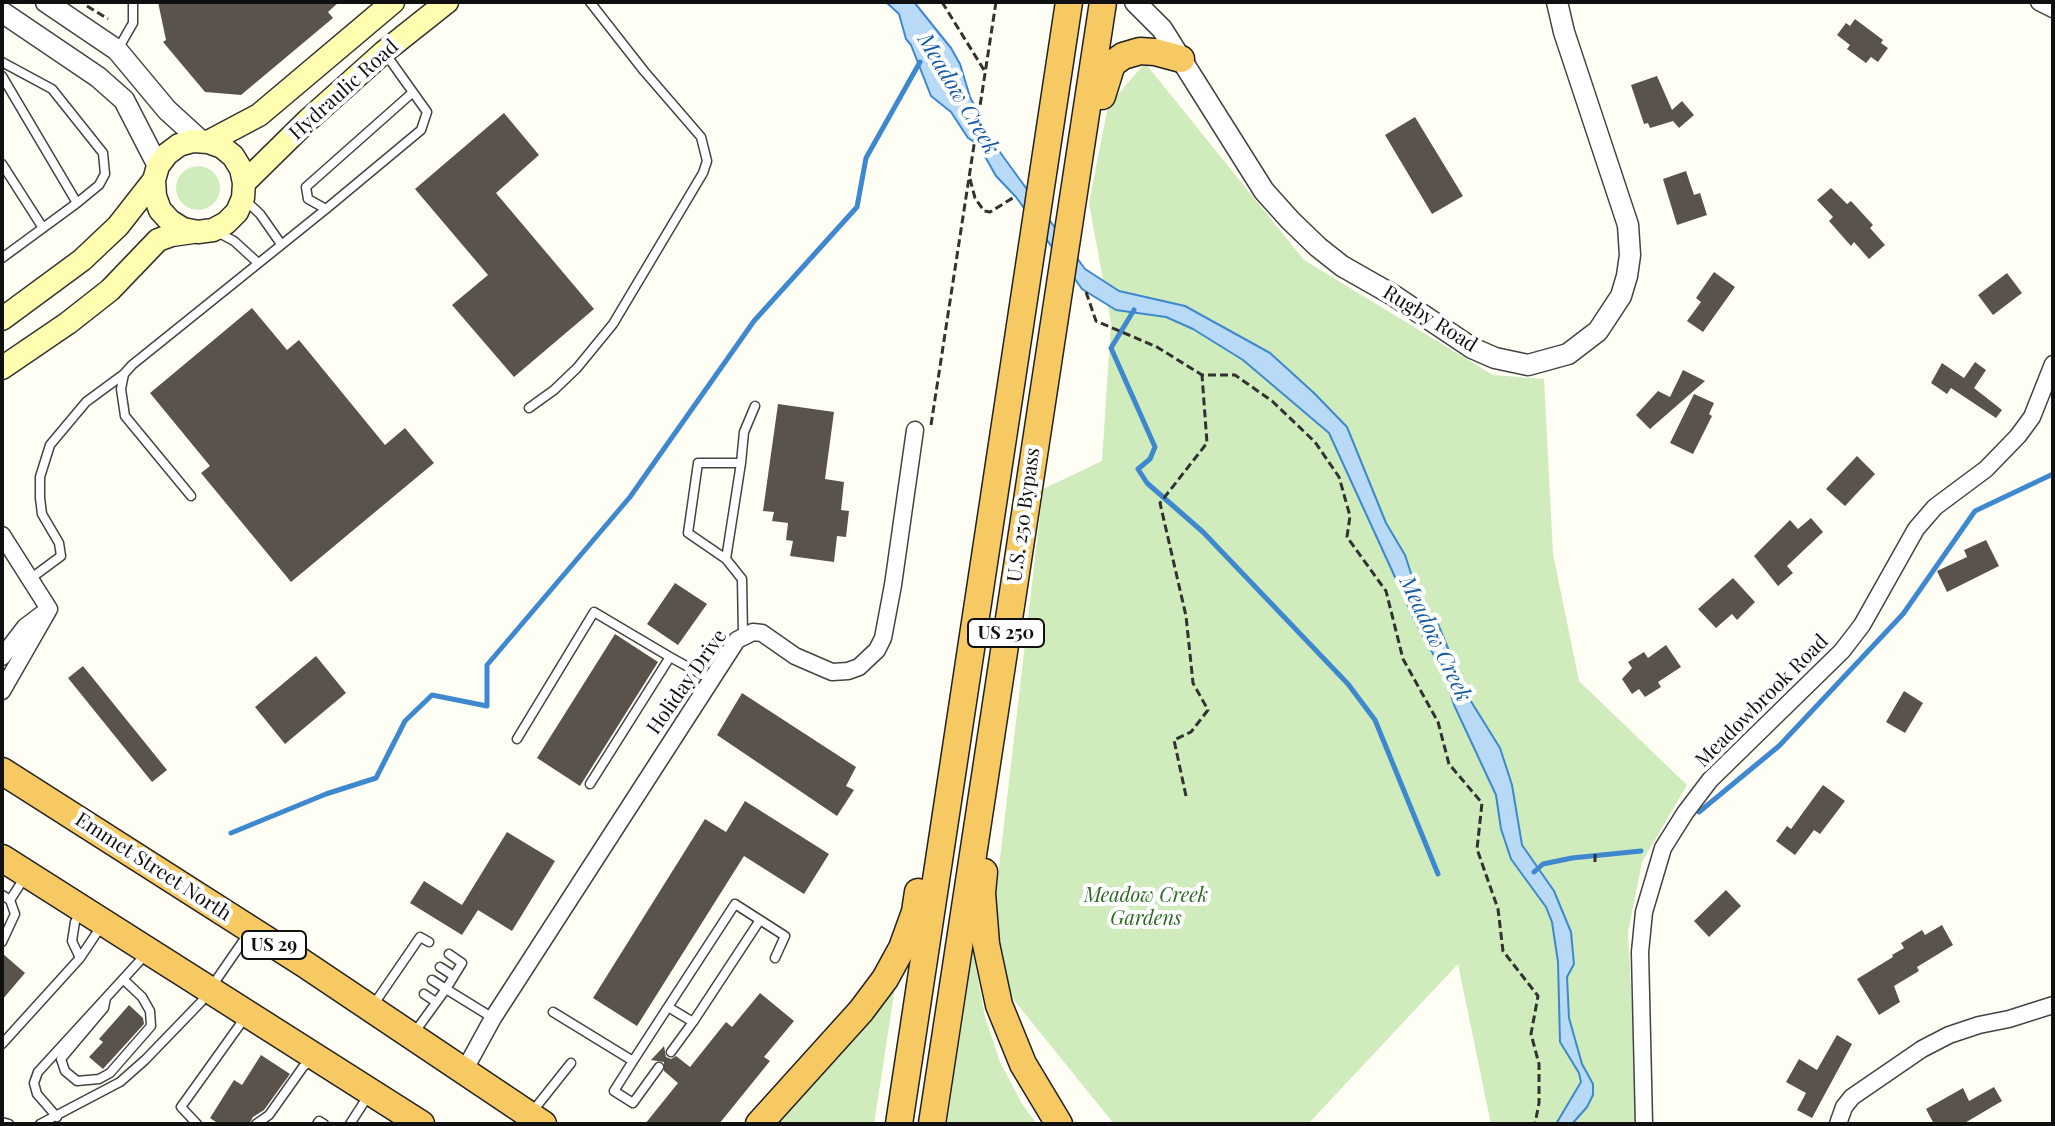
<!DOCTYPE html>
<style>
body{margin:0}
#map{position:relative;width:2055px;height:1126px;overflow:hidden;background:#fffef4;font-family:"Playfair Display",serif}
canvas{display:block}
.frame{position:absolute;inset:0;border:4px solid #101010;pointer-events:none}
</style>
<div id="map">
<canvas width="2055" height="1126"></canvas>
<div class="frame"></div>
</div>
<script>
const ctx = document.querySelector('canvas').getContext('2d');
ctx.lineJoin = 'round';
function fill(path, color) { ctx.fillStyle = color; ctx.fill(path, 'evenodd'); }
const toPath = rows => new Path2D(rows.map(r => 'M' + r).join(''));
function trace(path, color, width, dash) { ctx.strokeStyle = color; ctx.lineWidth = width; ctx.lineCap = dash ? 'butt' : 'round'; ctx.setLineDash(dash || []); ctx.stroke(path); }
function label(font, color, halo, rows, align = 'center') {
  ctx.font = font + ' "Playfair Display",serif'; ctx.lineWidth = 8; ctx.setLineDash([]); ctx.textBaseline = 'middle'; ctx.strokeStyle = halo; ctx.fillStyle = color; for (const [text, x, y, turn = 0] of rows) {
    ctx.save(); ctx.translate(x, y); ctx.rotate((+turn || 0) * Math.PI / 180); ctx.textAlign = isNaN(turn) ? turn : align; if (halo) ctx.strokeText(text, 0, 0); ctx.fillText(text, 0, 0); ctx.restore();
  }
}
fill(toPath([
 [1145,63,1304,260,1493,375,1544,379,1553,554,1579,681,1687,785,1642,862,1628,932,1637,1100,1635,1124,1491,1124,1458,964,1308,1124,1114,1124,1005,989,992,928,1043,489,1102,461,1111,323,1089,203,1108,106],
 '176 188a22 22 0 1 1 44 0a22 22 0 1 1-44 0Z',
 [973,951,985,1017,1000,1062,1022,1104,1037,1124,947,1124],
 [896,981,874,1124,769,1124]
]), '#d0ebbc');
const water = toPath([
 [886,2,914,2,951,48,960,64,970,97,994,144,1085,269,1119,291,1185,306,1270,353,1314,393,1347,427,1386,523,1405,555,1420,601,1428,613,1436,619,1467,695,1500,748,1512,785,1522,845,1554,891,1571,932,1574,964,1567,977,1569,1018,1582,1064,1593,1084,1593,1095,1587,1107,1572,1124,1556,1124,1581,1082,1579,1073,1560,1042,1558,962,1552,922,1546,907,1511,859,1501,829,1496,795,1454,705,1446,677,1416,623,1329,433,1243,360,1193,329,1166,317,1116,310,1082,289,1016,197,996,176,978,144,968,138,951,112,931,96,911,45,906,39,899,14,886,2]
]);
fill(water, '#b8daf7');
trace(water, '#3e88cf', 2);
trace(toPath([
 [1134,310,1111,348,1155,447,1150,459,1138,469,1147,483,1203,532,1348,684,1375,720,1438,874],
 [1699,812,1779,746,1903,614,1975,511,2053,474],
 [231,833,326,794,376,778,405,721,432,695,487,706,487,665,630,497,754,321,857,207,866,158,920,62],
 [1534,872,1543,864,1572,858,1641,851]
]), '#3e88cf', 5);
fill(toPath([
 [158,2,339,2,328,12,333,18,241,95,205,92,163,42,166,40],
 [1855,19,1883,40,1881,43,1888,48,1878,62,1871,57,1866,63,1847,49,1850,45,1837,35,1846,23,1850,26],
 [1657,76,1672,110,1682,101,1694,115,1679,128,1673,121,1650,128,1648,123,1644,124,1631,85],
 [504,113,539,155,496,193,594,309,514,377,452,305,488,275,415,189],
 [1415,117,1463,196,1432,214,1385,135],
 [1686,171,1694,195,1700,193,1707,215,1677,225,1663,179],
 [1831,188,1847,204,1851,201,1873,225,1870,228,1885,245,1869,259,1854,242,1851,246,1829,221,1833,217,1817,200],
 [1714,272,1735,287,1703,332,1687,321,1701,302,1696,298],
 [2007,273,2022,293,1993,315,1978,295],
 [252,308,287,350,299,340,385,445,405,428,434,463,291,582,201,473,210,466,150,393],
 [1975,362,1986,370,1974,388,2002,410,1996,418,1951,388,1947,394,1931,383,1942,363,1964,378],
 [1683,370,1705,381,1650,429,1636,415,1658,391,1670,397],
 [1694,394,1714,403,1709,414,1712,416,1693,454,1670,443],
 [778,404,834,412,825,479,844,482,841,510,849,511,846,537,837,536,834,562,790,556,793,541,786,540,788,523,772,521,774,512,763,511],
 [1857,456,1875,474,1845,506,1826,489],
 [1811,518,1823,532,1787,566,1793,573,1778,586,1754,556,1790,520,1798,529],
 [1986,540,1999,566,1947,592,1937,571,1967,557,1964,550],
 [1733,578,1755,602,1737,620,1732,614,1716,628,1698,609],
 [675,583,707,604,678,645,647,624],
 [615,634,658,662,580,786,537,758],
 [1666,645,1681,667,1658,682,1661,687,1645,697,1639,689,1632,694,1622,679,1632,668,1628,662,1644,652,1648,658],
 [316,656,346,693,285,744,255,707],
 [83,666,167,770,152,782,68,678],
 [1904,691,1923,703,1905,733,1886,722],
 [742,693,856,767,846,786,854,790,837,816,717,735],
 [1823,785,1845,801,1820,834,1814,830,1795,855,1776,841,1787,826,1791,829],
 [745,801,829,854,804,894,744,856,637,1026,593,998,705,819,726,832],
 [507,832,555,861,512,931,478,910,462,935,410,903,424,881,462,905],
 [1726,890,1741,906,1709,937,1694,921],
 [1942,925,1953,945,1917,967,1919,971,1894,986,1900,1002,1879,1015,1857,979,1893,957,1892,955,1904,948,1901,943,1922,930,1925,935],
 [2,953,25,973,2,1000],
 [760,993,794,1021,764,1057,770,1061,719,1124,645,1124,678,1083,664,1071,664,1062,651,1060,664,1046,666,1057,671,1059,676,1056,690,1067,726,1022,732,1027],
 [129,1005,143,1018,144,1024,103,1069,89,1057,103,1042,99,1039],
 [1837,1035,1852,1044,1812,1118,1797,1110,1806,1093,1786,1082,1799,1059,1817,1070],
 [261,1055,290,1074,264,1110,253,1117,249,1124,219,1124,210,1118,234,1080,242,1085],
 [1994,1087,2002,1101,1963,1124,1934,1124,1926,1109,1963,1088,1969,1101]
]), '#59534c');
const service = toPath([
 [118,49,133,23,133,2],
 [385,53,427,112,421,130,326,209,308,199,306,187,412,93],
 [2,62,52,89,103,153,105,174,99,185,77,203,2,258],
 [2,76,77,203],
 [2,164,43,228],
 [246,201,260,214,281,244],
 [217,232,234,241,257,262],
 [529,408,554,390,577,368,613,324,703,173,707,161,701,137,644,71,590,2],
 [741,463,744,432,755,406],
 [191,496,125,416,121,389,124,374,132,365,326,209],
 [726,559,688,533,698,463,741,463,726,559,742,579,743,635],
 [30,579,61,556,59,543,42,514,40,498,40,477,50,445,86,402,124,374],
 [517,739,594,612,670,657],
 [590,784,670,657,710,679],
 [2,895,10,900,15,914,2,942],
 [10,900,25,877],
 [80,914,75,922,72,941,80,958],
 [449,954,462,963,454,976],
 [432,980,446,989,454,976,440,967],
 [424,994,436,1002],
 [106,998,104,1008,61,1059,65,1071,77,1081,99,1079,110,1073,151,1026,150,1011,142,997,124,980],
 [374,1004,420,937,429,942],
 [668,1007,735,904,785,936,775,958],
 [553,1012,633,1061,614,1091,633,1103,659,1067],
 [693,1022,760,920],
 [414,1033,446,989,493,1018],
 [2,1044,80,958,102,925],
 [633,1061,668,1007,693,1022,671,1052],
 [532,1112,571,1063],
 [57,1117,37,1094,34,1083,38,1072,147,953],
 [2,1122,9,1124],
 [40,1124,120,1082,145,1060,201,1002,248,934],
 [197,1124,181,1107,239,1026,245,1015],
 [256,1124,269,1115,303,1067,312,1059],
 [317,1124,319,1121,324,1124],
 [350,1124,368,1096]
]);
const minor = toPath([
 [2039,2,2053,9],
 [2,535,49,609],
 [2,657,25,627,45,612],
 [2,691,49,609],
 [464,1071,493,1018,737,640,753,632,762,633,795,656,832,672,848,671,859,667,877,650,883,638,893,585,915,430],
 [1644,1124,1640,952,1644,912,1663,848,1685,813,1710,780,1842,651,1862,625,1916,529,1935,507,1986,469,2018,436,2032,417,2053,364],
 [1838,1124,1844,1107,1852,1097,1922,1049,1949,1035,1979,1025,2009,1019,2053,1005]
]);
const tertiary = toPath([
 [46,2,117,50,167,110,201,141],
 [1135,2,1162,29,1264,191,1290,220,1318,247,1342,266,1393,295,1472,348,1495,358,1528,365,1568,354,1598,331,1621,296,1627,276,1630,255,1628,225,1564,32,1557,2],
 [2,12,98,77,124,100,158,166]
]);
const secondary = toPath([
 [208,142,259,115,393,2],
 [244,183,307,121,384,52,447,2],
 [2,319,82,260,118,226,154,180,158,166,167,154,179,145,193,141,208,142,222,147,233,156,241,169,244,183,243,198,237,212,226,223,213,230,198,232,183,229,170,221,160,210,155,196,154,180],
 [2,368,68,323,110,290,158,240,172,235,193,232]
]);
const trunk = toPath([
 [1102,96,1112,64,1123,56,1140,51,1155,52,1181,59],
 [2,771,303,963,543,1124],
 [2,858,421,1124],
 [984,872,982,893,986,944,999,1005,1023,1064,1059,1124],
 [759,1124,861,1011,885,979,902,948,915,912,918,892],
 [899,1124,1069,2],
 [932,1124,1103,2]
]);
trace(service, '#434343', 11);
trace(minor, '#434343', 19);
trace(tertiary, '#434343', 23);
trace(secondary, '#323232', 25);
trace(trunk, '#212121', 29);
trace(toPath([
 [942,2,984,70],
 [87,6,108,19],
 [970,179,975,198,984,211,990,212,1016,196],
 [1086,292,1096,321,1157,347,1202,375,1235,375,1272,401,1315,442,1339,477,1350,516,1347,537,1386,591,1403,659,1438,722,1449,764,1482,803,1477,849,1498,909,1503,951,1538,996,1531,1034,1539,1064,1539,1103,1535,1124],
 [931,425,996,2],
 [1186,796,1174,740,1191,732,1208,710,1193,683,1186,616,1160,503,1207,443,1202,375],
 [1595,862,1595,851]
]), '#323232', 3, [8, 4]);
trace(service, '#fff', 8);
trace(minor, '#fff', 16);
trace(tertiary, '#fff', 20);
trace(secondary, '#fffdaf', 22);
trace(trunk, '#f7c963', 26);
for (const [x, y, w] of [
 [1006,633,76],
 [274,945,64]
]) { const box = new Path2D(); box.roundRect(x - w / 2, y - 14, w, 28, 6); ctx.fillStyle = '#fff'; ctx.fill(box); trace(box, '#101010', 2); }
label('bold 18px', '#101010', null, [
 ["US 250",1006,633],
 ["US 29",274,945]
]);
label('20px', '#101010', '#fff', [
 ["Hydraulic Road",344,90,-42],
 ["Rugby Road",1430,319,32],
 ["U.S. 250 Bypass",1024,515,-82],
 ["Holiday Drive",687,682,-55],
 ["Meadowbrook Road",1762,701,-45],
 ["Emmet Street North",153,867,33]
]);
label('italic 20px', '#286a1f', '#fff', [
 ["Meadow Creek",1146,896],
 ["Gardens",1146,919]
]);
label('italic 22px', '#175aa5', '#fff', [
 ["Meadow Creek",958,94,59],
 ["Meadow Creek",1435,639,64]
]);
</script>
